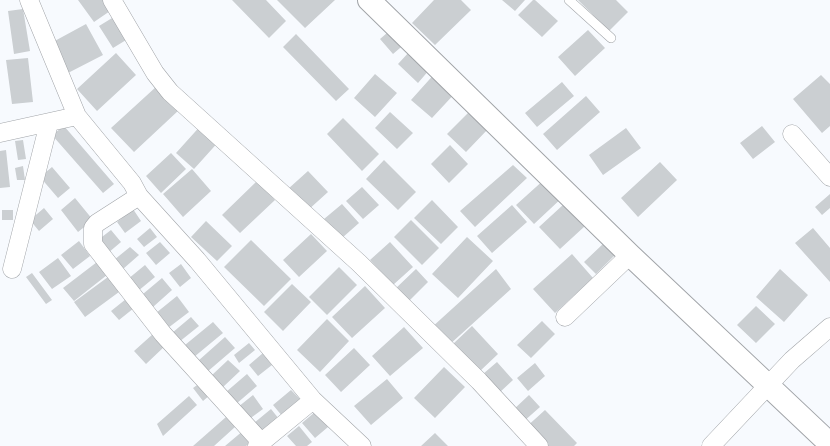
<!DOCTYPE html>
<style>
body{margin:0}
canvas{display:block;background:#f7fafe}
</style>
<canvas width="830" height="446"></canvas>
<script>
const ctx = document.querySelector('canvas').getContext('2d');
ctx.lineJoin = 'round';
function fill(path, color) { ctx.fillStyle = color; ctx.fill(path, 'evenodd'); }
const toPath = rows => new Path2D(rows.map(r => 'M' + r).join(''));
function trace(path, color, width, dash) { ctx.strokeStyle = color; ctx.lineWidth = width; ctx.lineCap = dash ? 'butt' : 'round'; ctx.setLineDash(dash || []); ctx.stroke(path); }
fill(toPath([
 [78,0,106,0,113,9,94,22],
 [232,0,266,0,286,21,269,38],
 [277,0,335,0,305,28],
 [434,0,461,0,471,10,435,45,412,23],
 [502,0,525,0,515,11],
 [533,0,535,0,558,21,542,37,518,15],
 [578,0,616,0,628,12,609,31],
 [23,9,30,51,14,54,8,11],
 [117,15,131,37,113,48,99,26],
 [86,24,103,55,68,73,51,43],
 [394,27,407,42,393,54,380,39],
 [588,30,605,48,575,76,558,57],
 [296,34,349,89,336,101,283,47],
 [410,51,430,69,418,83,398,64],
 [116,53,136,75,97,111,77,89],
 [28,58,33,102,12,104,6,60],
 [437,71,458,90,432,118,411,100],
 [375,74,397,93,375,117,354,98],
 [821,75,830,84,830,126,822,133,793,99],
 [562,82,574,96,537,127,525,113],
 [157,86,179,110,134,152,111,128],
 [586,96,600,112,557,150,543,134],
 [471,110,489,128,466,152,447,134],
 [390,112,413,133,397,149,375,128],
 [343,118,379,154,362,171,327,134],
 [203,123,221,139,194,169,176,153],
 [64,126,114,184,103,193,52,135],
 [762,126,775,142,753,159,740,143],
 [626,128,641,148,603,175,589,155],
 [23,140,26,159,18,160,15,141],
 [450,145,468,164,449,183,431,164],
 [6,150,10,187,0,188,0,151],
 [171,153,186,169,161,193,146,176],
 [384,160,416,192,398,210,366,179],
 [660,162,677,180,638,217,621,198],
 [513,165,527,178,475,227,460,211],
 [23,166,25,180,17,180,15,168],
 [52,167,70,188,58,198,40,177],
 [192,169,211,191,183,217,163,194],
 [308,171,328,192,307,211,288,189],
 [546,178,564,196,534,224,516,205],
 [257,181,275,200,240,233,222,215],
 [362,187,379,205,363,219,346,201],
 [830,194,830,208,822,215,815,207],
 [75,198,93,220,78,232,61,210],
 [432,200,458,227,441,244,414,218],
 [342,204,359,223,342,238,324,219],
 [564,204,585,226,560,249,539,227],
 [512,205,527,222,492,253,477,236],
 [44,208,53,219,39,231,30,220],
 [133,209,141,221,125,233,117,222],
 [2,210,13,210,13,220,2,220],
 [411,220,439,248,422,265,394,237],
 [206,221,232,246,217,261,191,237],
 [150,228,157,237,144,247,137,239],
 [813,228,830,248,830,282,795,243],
 [111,230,121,242,108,253,98,240],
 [311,234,327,251,299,277,283,260],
 [467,237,493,261,458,298,432,274],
 [251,240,291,279,264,306,224,267],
 [79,241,90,256,73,269,61,255],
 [160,242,170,253,156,265,146,253],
 [390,242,413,267,393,285,370,260],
 [604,243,615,255,596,274,584,262],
 [130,247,139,255,123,269,114,260],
 [572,254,593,278,555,313,533,289],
 [58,258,71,276,52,289,39,272],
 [97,262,107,275,74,301,63,288],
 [181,264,191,278,180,287,169,273],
 [145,265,155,277,138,291,128,279],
 [339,267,357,285,327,315,309,297],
 [416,269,428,282,407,303,394,290],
 [496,269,511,289,449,345,431,328],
 [780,269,808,295,784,322,756,297],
 [32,273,52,300,46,304,26,277],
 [108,277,119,292,85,317,74,302],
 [162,278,172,290,153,307,143,294],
 [292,284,311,302,283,331,264,312],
 [365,286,385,308,352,338,332,317],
 [177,296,189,312,168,328,156,313],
 [126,299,134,308,119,320,111,311],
 [756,306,775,324,756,343,737,325],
 [191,317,199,326,179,342,172,333],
 [327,319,349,341,320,372,297,350],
 [542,321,555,334,531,358,517,345],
 [213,322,223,333,194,357,185,345],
 [472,326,498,354,479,372,453,344],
 [404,327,423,348,390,376,372,356],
 [153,334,165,346,146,364,134,351],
 [225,337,235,348,207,372,198,361],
 [249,343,255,350,239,363,234,355],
 [354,348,370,365,341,392,325,375],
 [263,353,272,365,258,376,249,365],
 [228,360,240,371,222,388,211,376],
 [497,362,513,380,499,393,483,374],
 [535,363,545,376,528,391,517,378],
 [444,367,465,387,435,418,414,398],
 [247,374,257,386,236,404,226,392],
 [387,379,403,398,371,425,354,406],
 [200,383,210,395,203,401,193,388],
 [291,390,302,401,283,417,273,405],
 [253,395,263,409,248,420,238,407],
 [529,395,540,407,523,422,512,411],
 [189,396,197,405,163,436,157,424],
 [271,409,279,419,262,433,254,423],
 [545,410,577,443,574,446,540,446,524,429],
 [315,412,328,427,315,438,302,423],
 [226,417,235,427,214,446,193,446],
 [299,426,312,442,307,446,296,446,287,436],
 [244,430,252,441,246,446,225,446],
 [435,433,448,446,421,446]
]), '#cbcfd2');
const service = toPath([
 [569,0,611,38]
]);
const minor = toPath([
 [29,0,77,116,132,183,139,196,197,260,313,400,362,446],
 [112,0,155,73,170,92,359,263,479,381,539,446],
 [0,133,77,116],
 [792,134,830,177],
 [139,196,97,223,93,228,93,244,163,334,261,442],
 [12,269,49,123],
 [565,317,630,255],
 [257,446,313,400],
 [711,446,792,360,830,327]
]);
const tertiary = toPath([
 [369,0,630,255,830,444]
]);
trace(service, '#a1a4a8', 10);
trace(minor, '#a1a4a8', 19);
trace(tertiary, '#a1a4a8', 24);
trace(service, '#fff', 9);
trace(minor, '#fff', 18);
trace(tertiary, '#fff', 22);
</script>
